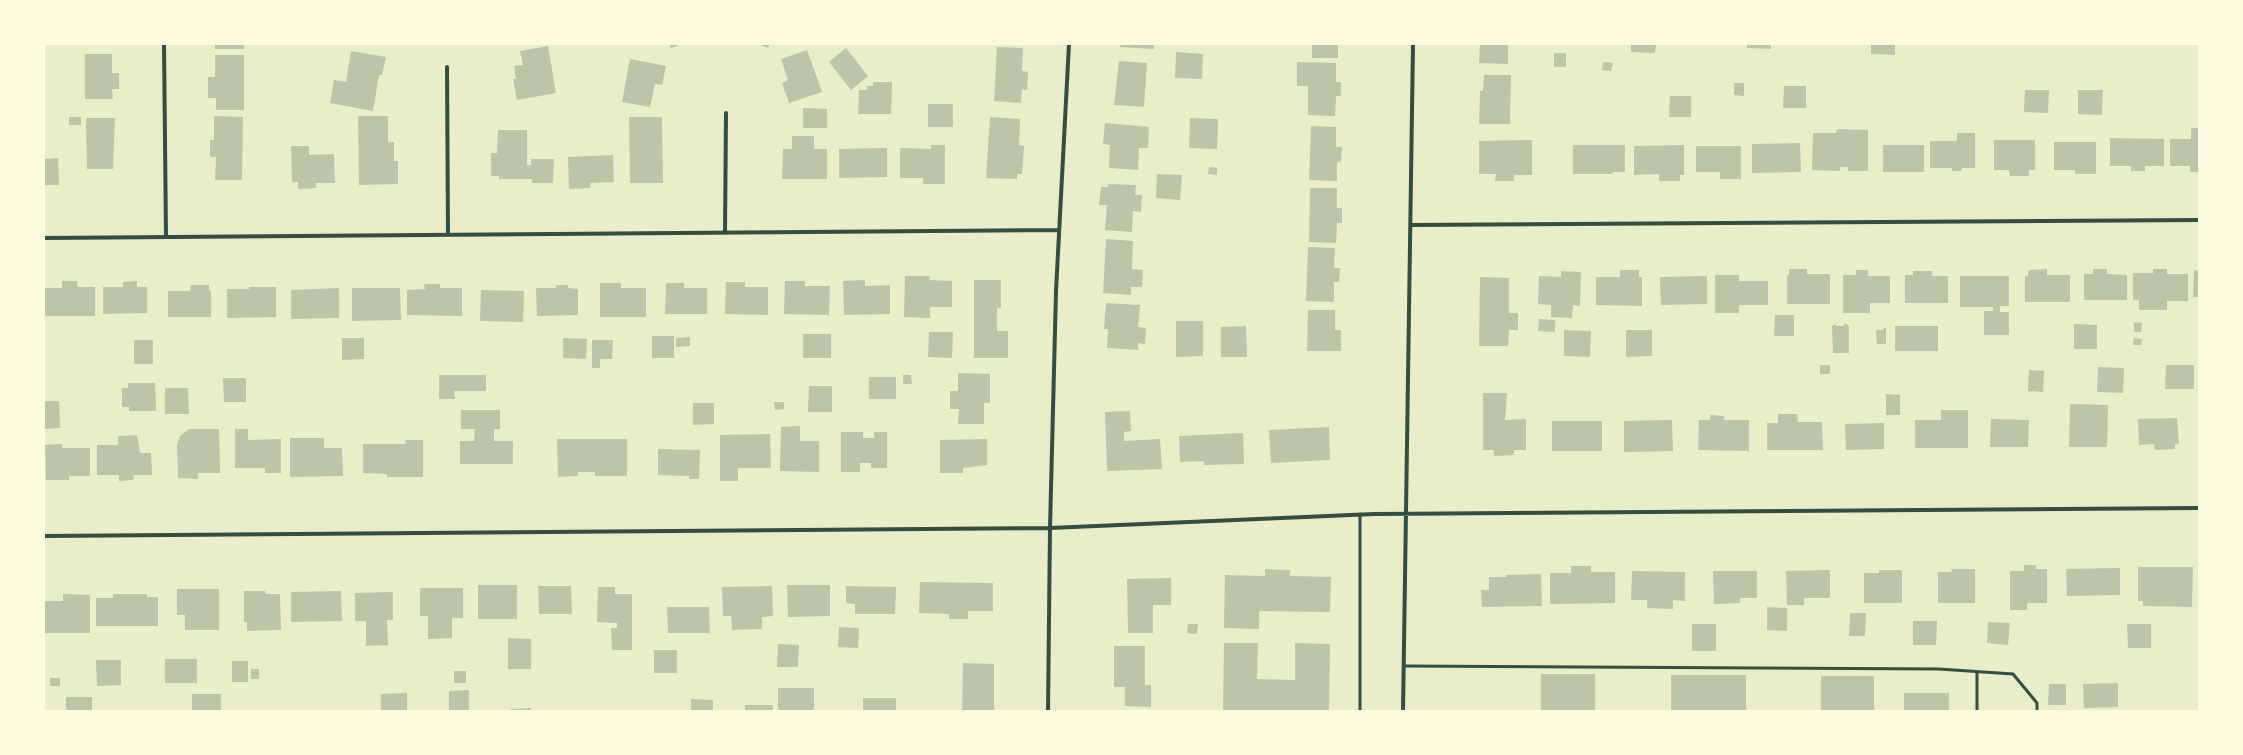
<!DOCTYPE html>
<style>
body{margin:0}
#map{position:relative;width:2243px;height:755px;overflow:hidden;background:#e9edc9;font-family:Rubik,sans-serif}
canvas{display:block}
.frame{position:absolute;inset:0;border:45px solid #fefae0;pointer-events:none}
</style>
<div id="map">
<canvas width="2243" height="755"></canvas>
<div class="frame"></div>
</div>
<script>
const ctx = document.querySelector('canvas').getContext('2d');
ctx.lineJoin = 'round';
function fill(path, color) { ctx.fillStyle = color; ctx.fill(path, 'evenodd'); }
const toPath = rows => new Path2D(rows.map(r => 'M' + r).join(''));
function trace(path, color, width, dash) { ctx.strokeStyle = color; ctx.lineWidth = width; ctx.lineCap = dash ? 'butt' : 'round'; ctx.setLineDash(dash || []); ctx.stroke(path); }
fill(toPath([
 [215,44,244,44,244,49,215,49],
 [669,44,682,44,671,48],
 [758,44,770,44,768,48],
 [1120,44,1154,44,1154,49,1120,47],
 [1312,44,1338,44,1338,58,1312,58],
 [1480,44,1508,44,1508,64,1479,63],
 [1631,44,1656,44,1655,53,1631,52],
 [1747,44,1771,44,1771,49,1747,48],
 [1871,44,1895,44,1895,55,1871,54],
 [548,46,556,93,517,100,513,79,516,79,514,66,523,65,520,51],
 [997,47,1023,48,1022,71,1028,72,1027,90,1022,89,1021,103,994,101],
 [846,48,868,76,851,90,829,62],
 [807,50,822,92,789,103,782,83,788,80,781,59],
 [351,51,386,57,382,75,379,75,373,111,330,103,334,80,346,82],
 [1176,52,1203,54,1202,79,1175,78],
 [1554,53,1566,53,1566,67,1554,67],
 [85,54,112,54,112,73,119,73,119,89,112,89,113,99,85,99],
 [215,55,244,55,244,110,216,110,216,98,208,98,208,77,215,77],
 [630,59,666,66,662,85,655,84,650,107,622,102],
 [1119,61,1147,63,1144,107,1114,105],
 [1297,62,1336,63,1336,82,1341,82,1341,96,1336,96,1335,116,1308,115,1308,86,1297,86],
 [1603,62,1613,63,1611,71,1602,70],
 [1484,75,1511,75,1510,124,1479,124,1480,91,1483,91],
 [873,82,892,82,891,114,858,114,859,90,867,90,867,86,873,86],
 [1734,83,1744,83,1744,96,1734,95],
 [1784,86,1806,86,1806,108,1783,108],
 [2025,90,2049,90,2048,113,2024,112],
 [2078,90,2103,90,2102,115,2078,114],
 [1670,96,1691,96,1691,117,1669,117],
 [928,104,953,104,953,127,928,127],
 [803,108,827,109,827,128,803,128],
 [214,116,243,117,242,180,215,180,216,157,210,157,210,140,214,140],
 [358,116,388,116,388,142,394,142,394,161,398,161,398,184,359,185],
 [69,117,81,117,81,125,69,125],
 [629,117,662,117,663,183,630,183],
 [990,117,1020,119,1019,145,1024,146,1022,174,1017,174,1017,179,986,178],
 [86,118,115,118,113,169,87,169],
 [1190,118,1218,119,1217,149,1189,148],
 [1105,123,1149,127,1148,148,1139,148,1138,170,1109,168,1110,145,1103,144],
 [1311,126,1336,127,1336,147,1342,147,1341,162,1337,162,1337,181,1309,180],
 [2191,128,2199,128,2199,172,2190,172,2190,166,2170,166,2170,139,2191,139],
 [1837,129,1868,130,1868,171,1848,171,1848,167,1840,167,1840,171,1812,170,1813,133,1836,133],
 [498,130,527,130,527,165,531,165,531,159,554,159,553,183,532,183,532,179,499,179,499,176,491,176,491,153,497,153],
 [1957,133,1975,133,1975,168,1962,168,1961,171,1952,171,1952,168,1930,168,1930,141,1957,141],
 [792,136,814,136,814,149,827,149,827,179,782,179,783,149,792,149],
 [2110,138,2164,139,2164,166,2145,166,2145,171,2131,171,2131,166,2110,166],
 [1532,140,1532,175,1514,175,1514,181,1495,181,1496,174,1479,174,1479,141],
 [1994,140,2035,140,2035,170,2029,170,2029,176,2010,176,2009,170,1994,170],
 [2054,142,2096,142,2096,174,2075,174,2075,170,2054,170],
 [1800,143,1801,172,1752,173,1752,144],
 [931,145,945,145,945,184,923,184,923,178,900,178,900,148,931,149],
 [1573,145,1625,145,1625,172,1612,172,1613,174,1573,174],
 [1684,145,1684,175,1680,175,1680,181,1659,181,1659,174,1634,175,1634,146],
 [1883,145,1924,145,1924,172,1883,172],
 [291,146,309,146,309,155,334,154,335,183,316,183,316,188,298,189,298,182,292,182],
 [1696,146,1741,146,1741,179,1720,179,1720,172,1696,172],
 [887,148,887,177,839,178,839,149],
 [613,155,614,182,590,183,590,188,569,189,568,157],
 [58,158,59,185,44,185,44,159],
 [1209,167,1217,168,1217,175,1208,174],
 [1157,174,1182,175,1180,200,1156,198],
 [1108,184,1136,185,1135,195,1142,195,1141,212,1133,211,1132,232,1105,230,1107,205,1099,205,1101,187,1108,187],
 [1310,188,1337,188,1337,208,1342,208,1342,223,1337,223,1336,243,1309,242],
 [1106,239,1133,241,1132,269,1143,270,1142,287,1131,287,1131,295,1103,293],
 [1308,247,1335,248,1334,268,1340,268,1339,282,1334,282,1334,302,1306,301],
 [1789,269,1807,269,1807,274,1830,274,1830,304,1787,304,1787,275,1789,275],
 [2047,269,2047,275,2070,275,2070,302,2025,302,2025,276,2028,276,2029,270],
 [2093,269,2107,269,2107,274,2127,275,2127,300,2084,300,2084,274,2093,274],
 [2153,269,2167,269,2167,274,2188,274,2188,301,2167,301,2167,310,2139,310,2139,300,2133,300,2133,273,2153,273],
 [1620,270,1639,270,1639,277,1642,277,1642,306,1596,305,1596,277,1620,277],
 [1856,270,1868,270,1868,276,1890,276,1890,303,1870,303,1870,313,1843,313,1843,275,1856,275],
 [2194,270,2199,271,2199,297,2193,297],
 [1561,271,1581,272,1580,306,1573,305,1572,318,1551,317,1551,305,1538,304,1539,276,1561,277],
 [1913,271,1932,271,1932,276,1948,276,1948,303,1905,303,1905,275,1913,275],
 [1715,275,1739,275,1739,281,1768,281,1768,305,1739,305,1739,313,1715,313],
 [905,276,930,276,929,280,952,281,952,307,930,307,930,318,904,317],
 [1707,276,1707,304,1661,305,1660,277],
 [1960,276,2009,276,2009,306,2000,306,2000,312,2009,312,2009,335,1984,335,1984,311,1993,311,1993,307,1960,307],
 [1480,277,1509,278,1509,313,1518,313,1518,330,1509,330,1508,346,1479,346],
 [865,280,865,286,890,285,890,314,844,315,843,281],
 [974,280,1001,280,1001,308,997,308,997,331,1008,331,1008,358,974,358],
 [62,281,77,281,78,287,95,287,95,316,44,316,44,288,62,288],
 [137,281,137,287,147,287,147,313,103,314,103,287,123,287,123,282],
 [785,281,805,281,805,286,830,286,829,315,784,314],
 [726,282,745,282,745,287,768,287,768,315,725,314],
 [600,283,621,283,621,288,646,288,646,317,600,317],
 [666,283,684,283,684,288,707,288,707,314,665,314],
 [424,284,440,284,440,288,462,288,462,316,407,315,407,290,425,289],
 [191,285,209,285,209,290,211,291,211,317,168,317,168,291,190,291],
 [556,285,568,285,568,288,578,289,578,315,537,316,536,288,556,288],
 [249,287,276,287,276,317,227,318,227,289,249,289],
 [339,288,339,318,291,319,291,290],
 [352,288,400,288,401,320,352,321],
 [481,290,524,291,523,322,480,321],
 [1106,303,1140,305,1138,327,1146,328,1145,344,1138,343,1138,350,1107,348,1108,329,1104,329],
 [1308,310,1335,310,1335,330,1341,330,1341,351,1307,351],
 [1775,315,1794,315,1794,336,1774,336],
 [1539,319,1555,320,1555,332,1538,331],
 [1176,321,1203,321,1203,356,1176,357],
 [2134,322,2142,323,2141,332,2134,332],
 [1844,323,1849,326,1849,353,1833,353,1832,326,1836,324,1836,326,1844,326],
 [2074,324,2097,325,2097,349,2074,349],
 [1246,326,1247,357,1221,357,1221,327],
 [1895,326,1938,326,1938,351,1895,351],
 [1883,328,1886,328,1886,344,1877,344,1876,330,1884,330],
 [1564,330,1591,331,1590,357,1564,356],
 [1626,330,1652,330,1652,356,1626,357],
 [929,332,953,332,952,358,928,357],
 [803,334,831,334,831,358,803,358],
 [652,336,674,336,674,358,652,358],
 [690,337,690,346,676,347,676,338],
 [342,338,364,338,364,359,342,360],
 [563,338,587,339,586,359,563,358],
 [2134,338,2142,339,2141,345,2133,345],
 [134,340,153,340,153,364,134,364],
 [592,340,613,340,612,359,600,359,600,368,592,368],
 [1820,365,1830,365,1830,374,1820,374],
 [2166,365,2194,365,2194,389,2165,389],
 [2098,367,2124,368,2123,393,2097,392],
 [2029,370,2044,371,2043,392,2028,391],
 [958,373,990,374,990,403,984,403,984,424,958,424,959,409,950,409,950,391,958,391],
 [439,375,486,375,486,391,454,391,455,399,439,399],
 [903,375,911,375,912,384,903,384],
 [869,377,896,377,896,399,869,399],
 [223,378,246,378,246,402,224,402],
 [128,383,155,383,156,411,129,411,129,407,122,407,122,388,128,388],
 [809,386,832,386,832,412,808,412],
 [165,388,188,388,189,414,165,414],
 [1483,393,1507,393,1505,420,1526,419,1526,450,1514,450,1514,455,1494,456,1494,450,1483,450],
 [1886,394,1900,395,1900,415,1886,415],
 [44,401,59,401,60,428,44,429],
 [774,402,784,402,784,409,775,410],
 [693,403,714,403,714,424,693,425],
 [2070,404,2108,405,2107,447,2069,447],
 [461,410,500,410,500,429,494,429,494,441,513,441,513,464,460,464,460,441,474,441,475,429,461,429],
 [1941,410,1968,410,1968,448,1915,448,1915,420,1941,420],
 [1130,411,1131,431,1124,432,1124,441,1160,439,1162,469,1107,471,1105,412],
 [1778,414,1797,414,1798,422,1822,422,1823,450,1767,450,1767,423,1778,423],
 [1710,415,1724,416,1724,420,1749,420,1749,451,1698,450,1699,420,1710,420],
 [2177,418,2179,444,2175,444,2175,449,2155,450,2154,444,2139,445,2138,419],
 [1991,419,2029,420,2028,447,1990,447],
 [1672,420,1673,451,1624,452,1624,421],
 [1552,421,1602,421,1602,451,1552,451],
 [1884,423,1884,449,1846,450,1845,424],
 [800,426,800,441,819,441,819,472,780,471,781,427],
 [1329,427,1330,460,1271,463,1269,430],
 [189,429,219,429,220,473,198,473,198,479,178,478,177,445,180,436],
 [235,429,248,429,248,440,281,439,281,473,265,473,265,468,235,468],
 [841,432,863,432,863,438,874,438,874,432,887,432,887,468,871,468,871,463,860,463,860,472,841,472],
 [1243,433,1244,464,1204,465,1204,461,1180,462,1179,436],
 [770,434,771,468,738,468,738,481,720,481,720,435],
 [137,435,140,453,151,453,152,475,134,475,133,480,119,481,119,475,97,475,97,445,118,445,118,436],
 [290,438,324,438,324,448,342,448,343,476,290,477],
 [557,439,627,439,627,476,595,476,595,472,578,472,578,476,558,477],
 [987,439,987,465,963,468,963,473,940,473,940,440],
 [405,440,423,440,423,477,387,477,387,474,363,473,363,444,406,444],
 [62,444,62,448,90,448,90,476,69,476,69,480,46,480,45,445],
 [658,449,700,450,699,479,689,479,689,476,658,475],
 [2024,565,2036,565,2036,569,2047,569,2047,603,2027,603,2027,610,2010,610,2010,571,2024,571],
 [1571,566,1591,566,1591,572,1615,572,1615,603,1550,604,1550,573,1571,573],
 [2138,567,2193,567,2192,607,2143,606,2143,601,2138,601],
 [2120,568,2120,595,2067,596,2066,569],
 [1265,569,1290,570,1290,576,1331,577,1330,612,1259,611,1259,629,1224,628,1225,575,1265,576],
 [1951,569,1975,569,1975,603,1938,603,1938,572,1952,572],
 [1830,570,1830,598,1804,598,1804,605,1787,605,1786,571],
 [1879,570,1902,570,1902,603,1864,603,1864,573,1879,573],
 [1632,571,1685,572,1685,601,1673,600,1673,609,1647,608,1647,600,1631,600],
 [1713,571,1757,571,1757,598,1740,598,1740,603,1714,604],
 [1541,574,1542,606,1482,607,1481,590,1489,590,1489,577,1507,577,1506,575],
 [1171,578,1171,605,1153,605,1153,633,1128,633,1127,579],
 [920,582,993,583,993,611,968,611,968,619,949,619,949,614,919,613],
 [478,585,517,585,517,619,478,619],
 [787,585,830,585,830,616,788,617],
 [538,586,571,586,572,614,539,614],
 [772,586,773,616,762,617,762,629,732,630,731,616,723,616,722,587],
 [846,586,896,587,895,614,855,614,855,604,846,603],
 [598,587,615,587,615,594,632,594,632,650,612,650,611,628,617,628,617,623,597,622],
 [420,588,463,588,463,618,452,618,452,638,428,639,428,616,420,616],
 [177,589,219,589,219,630,185,630,185,615,177,615],
 [244,591,265,591,266,594,280,594,281,630,247,631,247,622,244,622],
 [341,591,342,621,291,622,291,592],
 [393,592,393,620,387,620,388,645,366,646,366,621,355,621,355,593],
 [63,594,90,595,90,633,44,633,44,601,63,601],
 [113,594,147,594,147,597,158,597,158,626,96,626,96,598,113,598],
 [667,607,709,607,710,633,668,633],
 [1767,607,1787,608,1787,631,1767,630],
 [1850,613,1866,613,1865,636,1849,636],
 [1913,621,1937,621,1936,645,1913,645],
 [1988,622,2010,623,2008,645,1987,643],
 [1188,624,1198,624,1197,634,1187,633],
 [1692,624,1716,624,1716,651,1692,651],
 [2127,624,2151,624,2151,648,2128,648],
 [839,627,859,628,858,648,838,647],
 [508,638,531,639,531,669,508,669],
 [1224,643,1258,643,1257,679,1295,680,1295,643,1330,644,1329,711,1223,711],
 [778,644,799,645,798,667,777,667],
 [1114,646,1145,646,1145,685,1151,685,1151,707,1125,706,1125,687,1114,687],
 [654,650,677,650,677,673,654,673],
 [165,659,197,659,197,683,165,683],
 [96,660,121,660,121,685,97,686],
 [232,661,248,661,248,682,232,682],
 [963,663,994,664,994,711,962,711],
 [251,669,259,669,259,679,251,679],
 [454,671,466,671,466,683,454,683],
 [1541,674,1595,674,1595,711,1541,711],
 [1671,675,1746,675,1746,711,1671,711],
 [1821,676,1874,676,1874,711,1821,711],
 [50,678,60,678,60,686,50,686],
 [2118,683,2118,707,2084,708,2083,684],
 [2049,684,2066,684,2066,705,2048,705],
 [778,688,814,688,814,710,778,710],
 [469,690,469,711,449,711,449,691],
 [407,693,407,711,381,711,381,694],
 [1904,693,1949,693,1949,711,1904,711],
 [192,694,221,694,221,711,192,711],
 [66,697,92,697,92,711,66,711],
 [863,698,896,698,896,711,863,711],
 [691,699,713,700,713,711,691,711],
 [745,705,773,705,773,711,745,711],
 [531,708,531,711,511,711,511,709]
]), '#bcc5a7');
trace(toPath([
 [1360,514,1360,711],
 [1404,666,1939,669,2013,674,2037,703,2037,711],
 [1977,711,1977,672]
]), '#344e41', 3);
trace(toPath([
 [164,44,166,237],
 [447,67,448,235],
 [1411,225,2199,220],
 [725,232,726,113],
 [44,238,1059,230],
 [44,536,1050,528,1374,514,2199,508],
 [1048,711,1050,528,1056,291,1069,44],
 [1403,711,1413,44]
]), '#344e41', 4);
</script>
